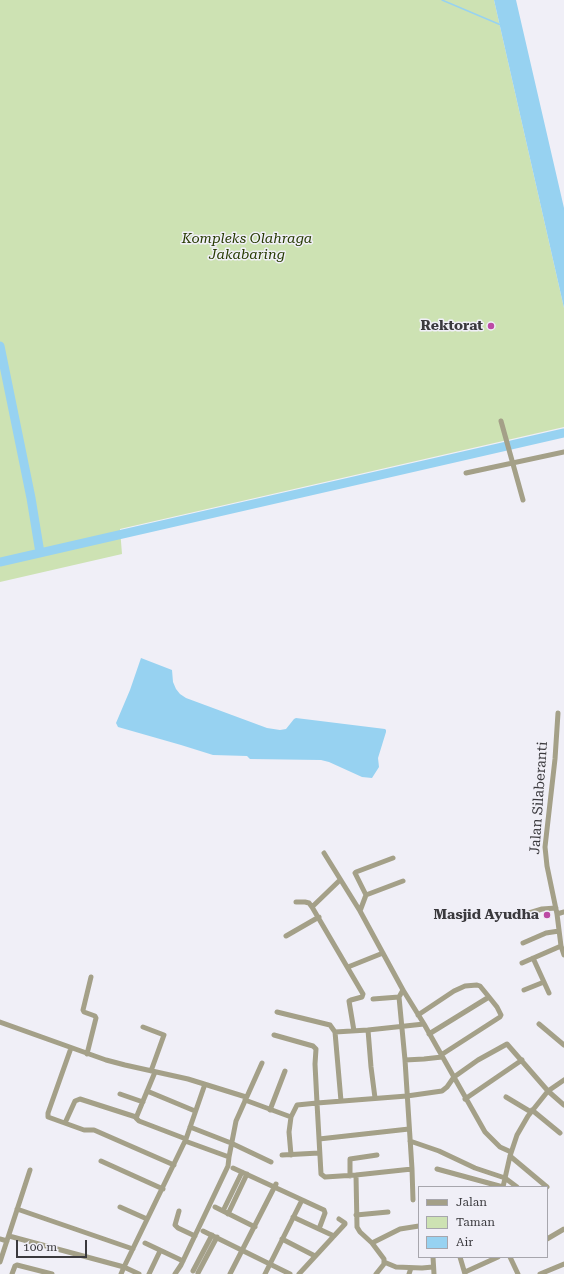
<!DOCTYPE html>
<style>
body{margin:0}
#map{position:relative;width:564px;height:1274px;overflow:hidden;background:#f0eff7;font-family:"Roboto Serif",serif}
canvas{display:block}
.legend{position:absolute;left:418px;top:1186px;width:130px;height:72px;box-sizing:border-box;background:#f0eff7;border:1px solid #a7a6ad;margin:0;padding:5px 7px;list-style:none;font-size:12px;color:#3a393d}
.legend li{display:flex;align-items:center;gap:8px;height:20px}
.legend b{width:20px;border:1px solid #a7a6ad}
.scale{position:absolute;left:16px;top:1240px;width:71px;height:18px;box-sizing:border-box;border:2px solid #3a393d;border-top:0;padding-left:5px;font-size:12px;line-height:14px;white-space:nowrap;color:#3a393d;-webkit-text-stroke:3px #f0eff7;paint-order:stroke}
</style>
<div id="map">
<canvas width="564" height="1274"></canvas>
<ul class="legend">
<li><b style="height:5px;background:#a4a088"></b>Jalan</li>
<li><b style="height:11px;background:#cde2b3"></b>Taman</li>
<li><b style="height:11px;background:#97d2f1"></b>Air</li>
</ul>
<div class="scale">100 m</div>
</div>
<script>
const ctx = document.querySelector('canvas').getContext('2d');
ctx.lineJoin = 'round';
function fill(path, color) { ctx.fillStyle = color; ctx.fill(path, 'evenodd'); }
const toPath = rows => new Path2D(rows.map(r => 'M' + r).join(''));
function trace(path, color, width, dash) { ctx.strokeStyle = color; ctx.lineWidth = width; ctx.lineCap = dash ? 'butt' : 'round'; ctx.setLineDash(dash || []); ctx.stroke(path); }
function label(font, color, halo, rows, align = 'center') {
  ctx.font = font + ' "Roboto Serif",serif'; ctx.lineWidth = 3; ctx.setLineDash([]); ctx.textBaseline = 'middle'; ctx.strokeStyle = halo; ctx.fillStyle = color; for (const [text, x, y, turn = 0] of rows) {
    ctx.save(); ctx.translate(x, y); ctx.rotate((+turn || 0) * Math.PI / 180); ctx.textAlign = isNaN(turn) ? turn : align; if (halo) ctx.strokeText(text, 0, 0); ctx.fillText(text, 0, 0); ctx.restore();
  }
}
fill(toPath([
 [0,0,494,0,564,308,564,427,120,529,122,554,0,582]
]), '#cde2b3');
fill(toPath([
 [494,0,516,0,564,208,564,308],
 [141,658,172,670,173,682,176,689,180,694,186,698,267,728,280,730,286,729,294,719,296,718,385,729,386,730,386,732,378,758,379,767,372,778,362,777,329,762,321,760,250,759,247,756,213,755,181,745,118,727,116,723,130,690]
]), '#97d2f1');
trace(toPath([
 [442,0,501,25]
]), '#97d2f1', 1.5);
trace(toPath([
 [0,346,31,498,40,553],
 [0,562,564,433]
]), '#97d2f1', 9);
trace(toPath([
 [501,421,523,500],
 [466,473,564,452],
 [558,713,555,759,545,847,547,866,557,914,561,946,564,955],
 [324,853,360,911],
 [393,858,356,872,355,873,366,895,360,911,403,990,424,1024],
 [366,895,403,881],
 [296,902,305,902,309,903,312,907,363,994,362,997,351,1000,349,1001,354,1031],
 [312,907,340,880],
 [529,913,542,909,556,908],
 [557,914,564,912],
 [286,936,319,917],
 [523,943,546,933,559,931],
 [533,958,549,993],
 [522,963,561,946],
 [348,967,383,953],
 [524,990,544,982],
 [373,999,399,997],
 [277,1012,330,1025,335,1032],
 [418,1015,454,991,465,986,477,985,480,986,489,997,429,1034],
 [0,1022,106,1060,125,1065,188,1079,246,1097],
 [539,1024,564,1045],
 [143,1027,164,1035,151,1071],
 [274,1035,313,1046,316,1049,315,1064,317,1103,297,1105,291,1117],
 [71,1048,48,1113,48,1117,84,1130,94,1130,174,1165],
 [87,1054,96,1018,95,1016,84,1012,83,1010,91,977],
 [441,1055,500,1017,501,1015,497,1007,489,997],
 [405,1060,424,1059,442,1057],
 [155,1072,136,1118,139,1121,186,1139],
 [147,1091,195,1111],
 [120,1094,143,1102],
 [506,1097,531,1112],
 [375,1098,371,1067,368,1030,424,1024,485,1132,500,1147,511,1152],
 [465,1099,522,1060],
 [245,1100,291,1117,289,1132,291,1155],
 [341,1101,335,1032,368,1030],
 [270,1110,285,1071],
 [532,1110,560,1133],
 [65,1123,75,1101,80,1099,136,1117],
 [190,1127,231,1143,271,1162],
 [319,1139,409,1129],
 [185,1141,229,1157],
 [410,1141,439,1151,475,1168,505,1178,517,1187],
 [282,1155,319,1153],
 [510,1156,547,1187],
 [101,1161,163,1189],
 [233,1168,324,1210,325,1213,319,1229],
 [412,1169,413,1200],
 [437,1169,503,1187],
 [356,1175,325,1177,321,1174,317,1103,407,1096,442,1091,447,1087,454,1077,478,1060,507,1044,548,1091,564,1105],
 [350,1176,350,1159,377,1155],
 [503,1187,510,1156,517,1135,528,1116,548,1091,564,1080],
 [120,1207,147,1219],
 [215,1207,255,1227],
 [17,1209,133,1249],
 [179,1211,175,1225,178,1228,195,1236],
 [223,1211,242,1172],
 [228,1214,247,1174],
 [356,1215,388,1212],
 [293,1217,334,1236],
 [203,1231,290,1274],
 [9,1236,124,1267,121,1274],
 [0,1239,7,1241],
 [282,1239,315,1256],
 [547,1239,564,1229],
 [145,1243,183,1261],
 [372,1243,400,1229,419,1226],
 [433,1257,434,1274],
 [460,1257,465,1274],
 [510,1257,518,1274],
 [0,1262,30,1170],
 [384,1262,396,1267,422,1268,433,1267],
 [193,1271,212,1235],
 [465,1272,498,1257],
 [198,1273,217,1237],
 [12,1274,15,1266,17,1265,52,1274],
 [139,1274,124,1267,186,1139,205,1084],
 [149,1274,160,1251],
 [175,1274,181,1265,228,1166,229,1157,236,1121,262,1063],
 [230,1274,276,1184],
 [265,1274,302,1200],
 [299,1274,345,1224,345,1223,339,1219],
 [376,1274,384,1264,384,1259,372,1243,360,1232,357,1227,356,1175,412,1169,405,1060,399,997,403,990],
 [409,1274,411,1268],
 [540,1274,564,1264]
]), '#a4a088', 5);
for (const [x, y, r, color] of [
 [491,326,4,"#bc4aa5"],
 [547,915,4,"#bc4aa5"]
]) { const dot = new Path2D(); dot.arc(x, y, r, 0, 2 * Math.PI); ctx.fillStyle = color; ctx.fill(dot); trace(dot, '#f0eff7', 1.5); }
label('italic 14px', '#263a00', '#f0eff7', [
 ["Kompleks Olahraga",247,239],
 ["Jakabaring",247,255]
]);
label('bold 14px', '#3a393d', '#f0eff7', [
 ["Rektorat",483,326],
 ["Masjid Ayudha",539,915]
], 'right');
label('14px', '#3a393d', '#f0eff7', [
 ["Jalan Silaberanti",539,798,-86]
]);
</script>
